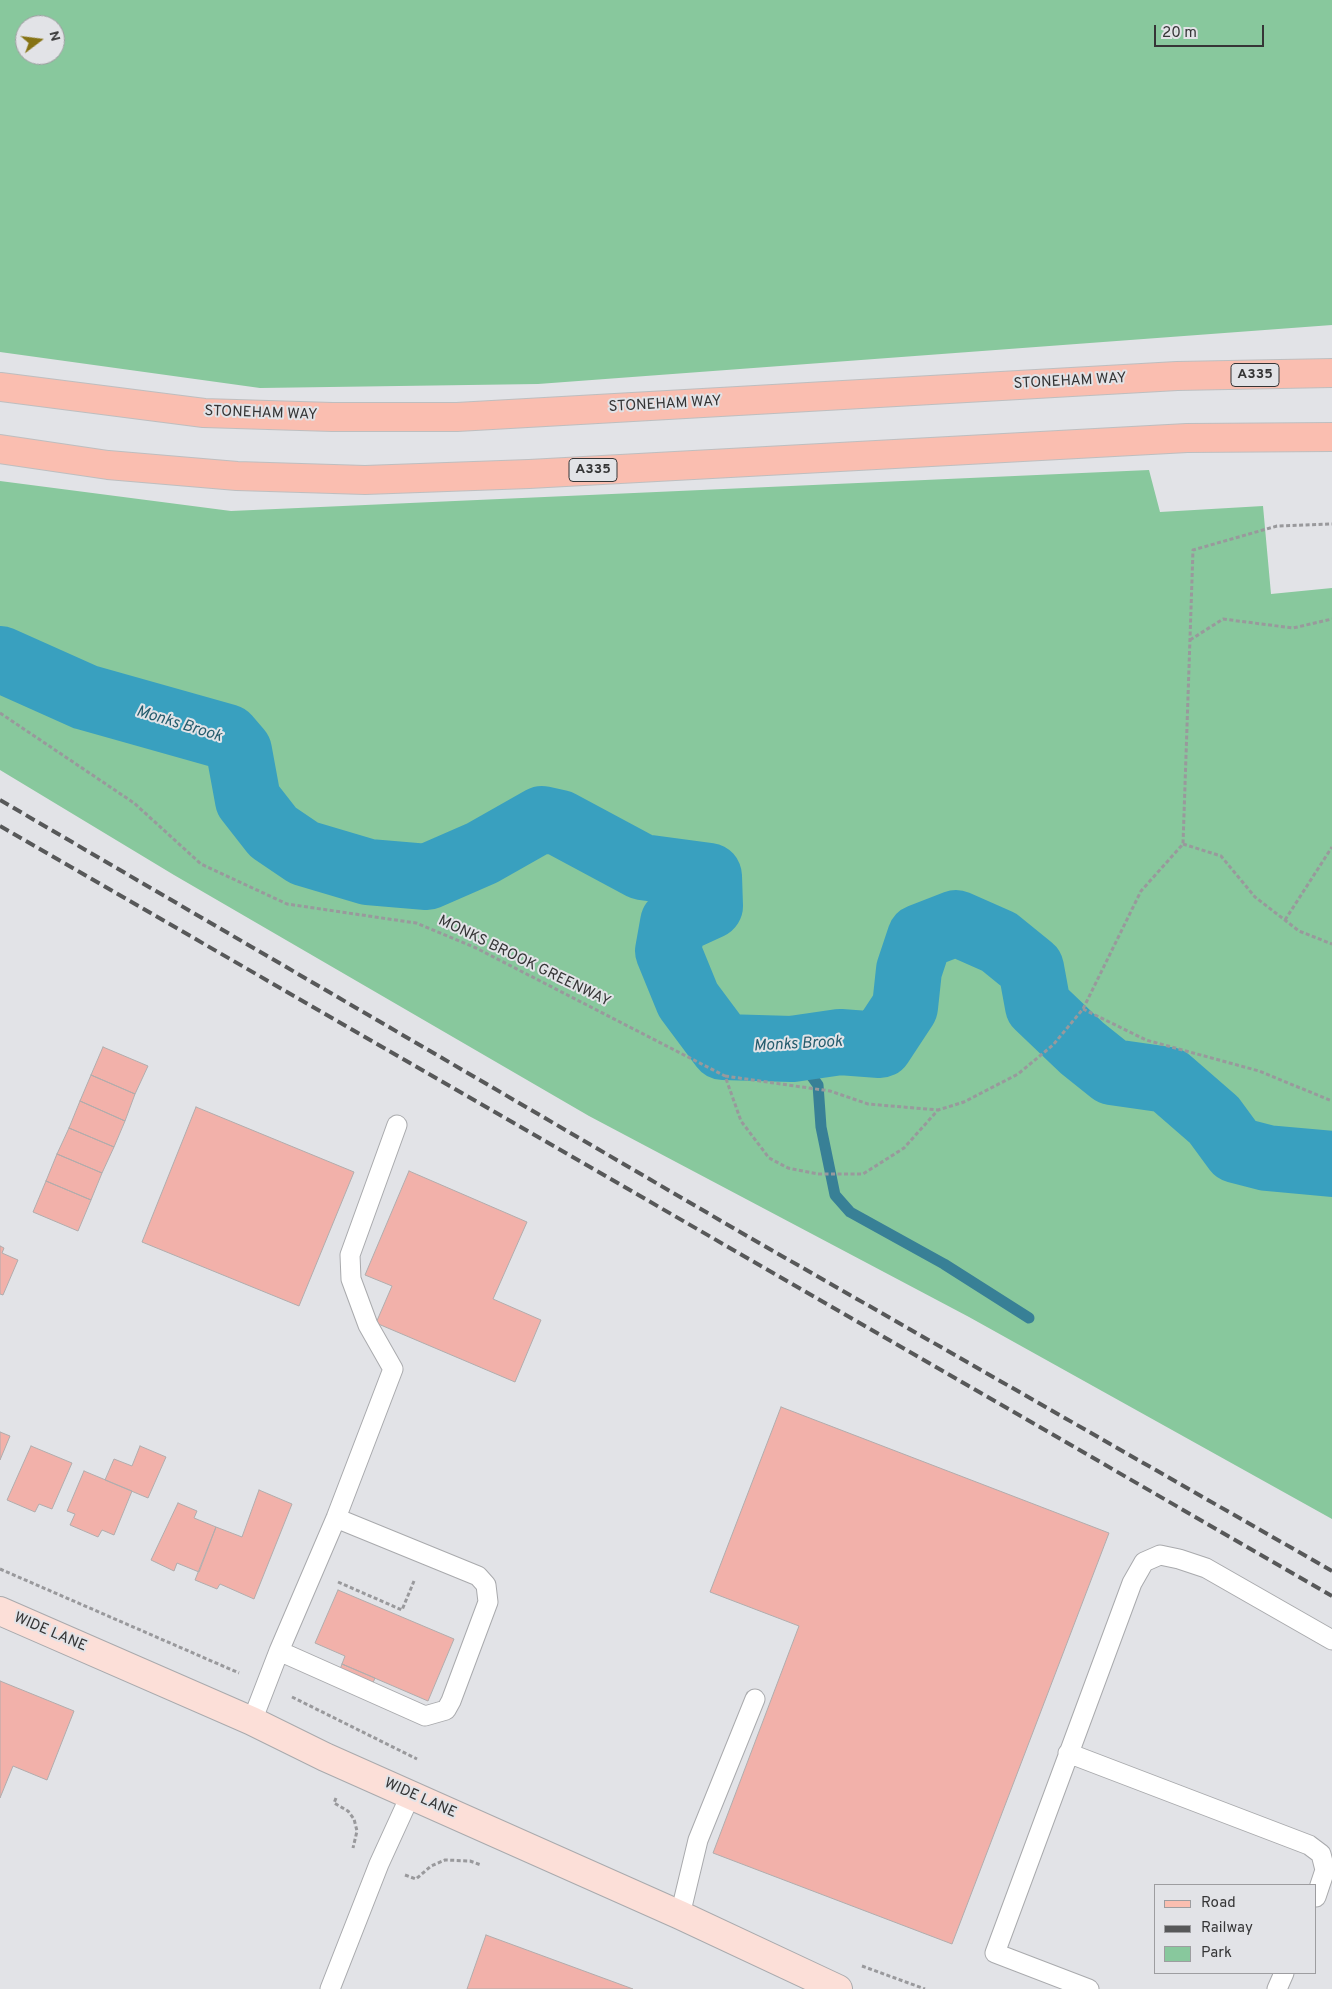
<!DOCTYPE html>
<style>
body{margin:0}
#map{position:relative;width:1332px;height:1989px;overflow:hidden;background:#e2e3e7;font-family:Overpass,sans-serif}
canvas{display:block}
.legend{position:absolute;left:1154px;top:1884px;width:162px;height:90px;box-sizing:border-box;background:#e2e3e7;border:1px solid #9d9da0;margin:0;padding:6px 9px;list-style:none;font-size:15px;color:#353536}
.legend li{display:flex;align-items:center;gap:10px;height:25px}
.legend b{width:25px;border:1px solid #9d9da0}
.north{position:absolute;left:15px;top:15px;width:50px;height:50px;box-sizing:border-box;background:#e2e3e7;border:1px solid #9d9da0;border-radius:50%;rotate:75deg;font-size:14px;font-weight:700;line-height:20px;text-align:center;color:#353536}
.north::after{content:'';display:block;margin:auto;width:18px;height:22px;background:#867314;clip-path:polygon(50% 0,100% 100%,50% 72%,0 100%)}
.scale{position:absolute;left:1154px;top:25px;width:110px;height:22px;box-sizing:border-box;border:2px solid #353536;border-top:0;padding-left:6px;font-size:15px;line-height:18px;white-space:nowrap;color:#353536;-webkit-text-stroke:4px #e2e3e7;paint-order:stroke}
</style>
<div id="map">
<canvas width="1332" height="1989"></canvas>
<ul class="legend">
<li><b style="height:6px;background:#fabeb0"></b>Road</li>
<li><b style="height:6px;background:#575859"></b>Railway</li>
<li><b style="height:14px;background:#88c89d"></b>Park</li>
</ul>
<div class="north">N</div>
<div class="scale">20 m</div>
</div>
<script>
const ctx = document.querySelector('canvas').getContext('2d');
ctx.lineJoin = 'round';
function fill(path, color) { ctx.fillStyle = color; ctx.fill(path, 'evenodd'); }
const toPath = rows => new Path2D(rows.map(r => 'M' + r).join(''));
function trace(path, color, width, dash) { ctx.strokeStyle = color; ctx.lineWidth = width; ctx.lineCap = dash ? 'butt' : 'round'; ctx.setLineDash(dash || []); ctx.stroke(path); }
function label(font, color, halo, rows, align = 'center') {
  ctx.font = font + ' Overpass,sans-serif'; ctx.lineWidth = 4; ctx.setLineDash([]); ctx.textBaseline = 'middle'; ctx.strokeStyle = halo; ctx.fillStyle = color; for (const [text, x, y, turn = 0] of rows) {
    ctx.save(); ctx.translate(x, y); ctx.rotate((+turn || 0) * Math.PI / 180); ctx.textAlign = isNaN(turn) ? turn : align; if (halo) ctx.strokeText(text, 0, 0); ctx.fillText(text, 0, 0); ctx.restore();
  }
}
fill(toPath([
 [0,0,1332,0,1332,325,538,384,260,388,0,352],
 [25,25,55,25,55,55,25,55],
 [1149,470,1160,512,1263,506,1271,594,1332,588,1332,1519,969,1317,589,1116,174,875,0,770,0,481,231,511]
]), '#88c89d');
trace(toPath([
 [792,1049,818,1085,821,1127,835,1195,850,1212,944,1264,1029,1318]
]), '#388096', 11);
trace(toPath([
 [0,659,85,697,227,737,239,751,248,800,273,832,304,853,368,872,427,877,482,853,542,819,560,823,642,867,709,876,710,906,673,923,668,951,688,1000,723,1047,792,1049,840,1042,880,1045,905,1007,909,970,920,937,956,923,999,942,1031,968,1038,1006,1082,1048,1112,1072,1168,1080,1214,1120,1236,1150,1267,1158,1332,1164]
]), '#39a0bf', 66);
const building = toPath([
 [103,1047,148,1066,135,1094,91,1075,103,1047],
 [91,1075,135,1094,125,1121,80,1101,91,1075],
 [80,1101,125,1121,114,1147,69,1128,80,1101],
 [196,1107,354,1172,299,1306,142,1242,196,1107],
 [69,1128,114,1147,102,1173,57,1154,69,1128],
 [57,1154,102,1173,91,1200,46,1181,57,1154],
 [409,1171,527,1222,493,1299,541,1320,515,1382,376,1323,392,1286,365,1275,409,1171],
 [46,1181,91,1200,78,1231,33,1212,46,1181],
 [0,1246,4,1248,2,1253,18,1260,3,1295,0,1294,0,1246],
 [781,1407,1109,1533,952,1944,713,1853,799,1626,710,1592,781,1407],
 [0,1432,10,1436,0,1460,0,1432],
 [31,1446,72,1463,52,1509,39,1504,35,1512,7,1500,31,1446],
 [140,1446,166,1457,148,1498,105,1480,114,1459,132,1466,140,1446],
 [84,1471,132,1491,114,1535,102,1530,98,1537,70,1525,75,1514,67,1511,84,1471],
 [259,1490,292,1504,254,1599,220,1584,217,1589,195,1580,216,1527,242,1537,259,1490],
 [178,1503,197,1511,194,1518,216,1527,199,1572,177,1563,174,1571,151,1560,178,1503],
 [338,1590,454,1639,428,1701,342,1664,345,1656,315,1643,338,1590],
 [342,1664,375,1678,366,1699,334,1685,342,1664],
 [0,1681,74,1711,47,1780,13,1766,0,1798,0,1681],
 [486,1935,633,1989,467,1989,486,1935]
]);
fill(building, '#f2b1aa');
trace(building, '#b1acac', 1);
const lane = toPath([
 [279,1651,425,1716,446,1710,451,1701,488,1602,486,1585,478,1576,336,1518],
 [252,1721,279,1651,336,1518,393,1369,368,1325,351,1279,350,1255,397,1125],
 [1068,1753,1309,1845,1321,1854,1325,1870,1316,1897],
 [680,1915,698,1840,755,1699],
 [330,1989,379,1864,411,1794],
 [1089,1989,995,1953,1132,1583,1144,1562,1160,1555,1179,1559,1206,1568,1332,1640],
 [1277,1989,1284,1973]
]);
const secondary = toPath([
 [0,1611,252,1721,325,1757,680,1915,838,1989]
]);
const primary = toPath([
 [0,387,204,413,332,417,457,417,1177,376,1332,373],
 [0,449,108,465,237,476,365,480,529,474,1187,438,1332,437]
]);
trace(lane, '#a9aaad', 21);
trace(secondary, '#a9aaad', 30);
trace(primary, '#bebebf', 30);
trace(toPath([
 [1190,640,1223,619,1293,628,1332,619],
 [0,713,134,803,201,864,287,904,416,923,476,948,725,1076,741,1121,769,1158,788,1168,818,1174,863,1174,904,1148,938,1110,964,1102,1018,1074,1053,1045,1083,1009,1141,891,1183,844,1193,550,1277,526,1332,524],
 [1183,844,1221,856,1255,897,1299,931,1332,944],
 [1285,920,1332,847],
 [1083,1009,1146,1040,1259,1071,1332,1101],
 [725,1076,830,1091,868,1104,938,1110],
 [0,1569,239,1673],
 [338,1582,402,1610,414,1581],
 [292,1697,417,1759],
 [336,1798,334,1803,348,1811,354,1819,357,1831,353,1848],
 [405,1875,416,1879,431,1866,445,1860,470,1861,481,1865],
 [862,1966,925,1989]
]), '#99999c', 3, [4, 2.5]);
trace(lane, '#fff', 19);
trace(secondary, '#fcdfd8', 28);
trace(primary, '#fabeb0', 28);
trace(toPath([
 [0,800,747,1236,1332,1571],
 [0,826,1332,1596]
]), '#575859', 4, [10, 5]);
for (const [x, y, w] of [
 [1255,375,48],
 [593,470,48]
]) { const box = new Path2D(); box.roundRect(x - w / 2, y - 11.5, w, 23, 4); ctx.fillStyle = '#e2e3e7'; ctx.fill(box); trace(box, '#353536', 1); }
label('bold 14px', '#353536', null, [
 ["A335",1255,375],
 ["A335",593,470]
]);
label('15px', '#353536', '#e2e3e7', [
 ["STONEHAM WAY",1070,382,-3],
 ["STONEHAM WAY",665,405,-3],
 ["STONEHAM WAY",261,414,2],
 ["MONKS BROOK GREENWAY",524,962,26],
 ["WIDE LANE",50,1633,23],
 ["WIDE LANE",420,1799,24]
]);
label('italic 16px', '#255c6d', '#e2e3e7', [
 ["Monks Brook",179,725,17],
 ["Monks Brook",798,1045,-3]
]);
</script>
